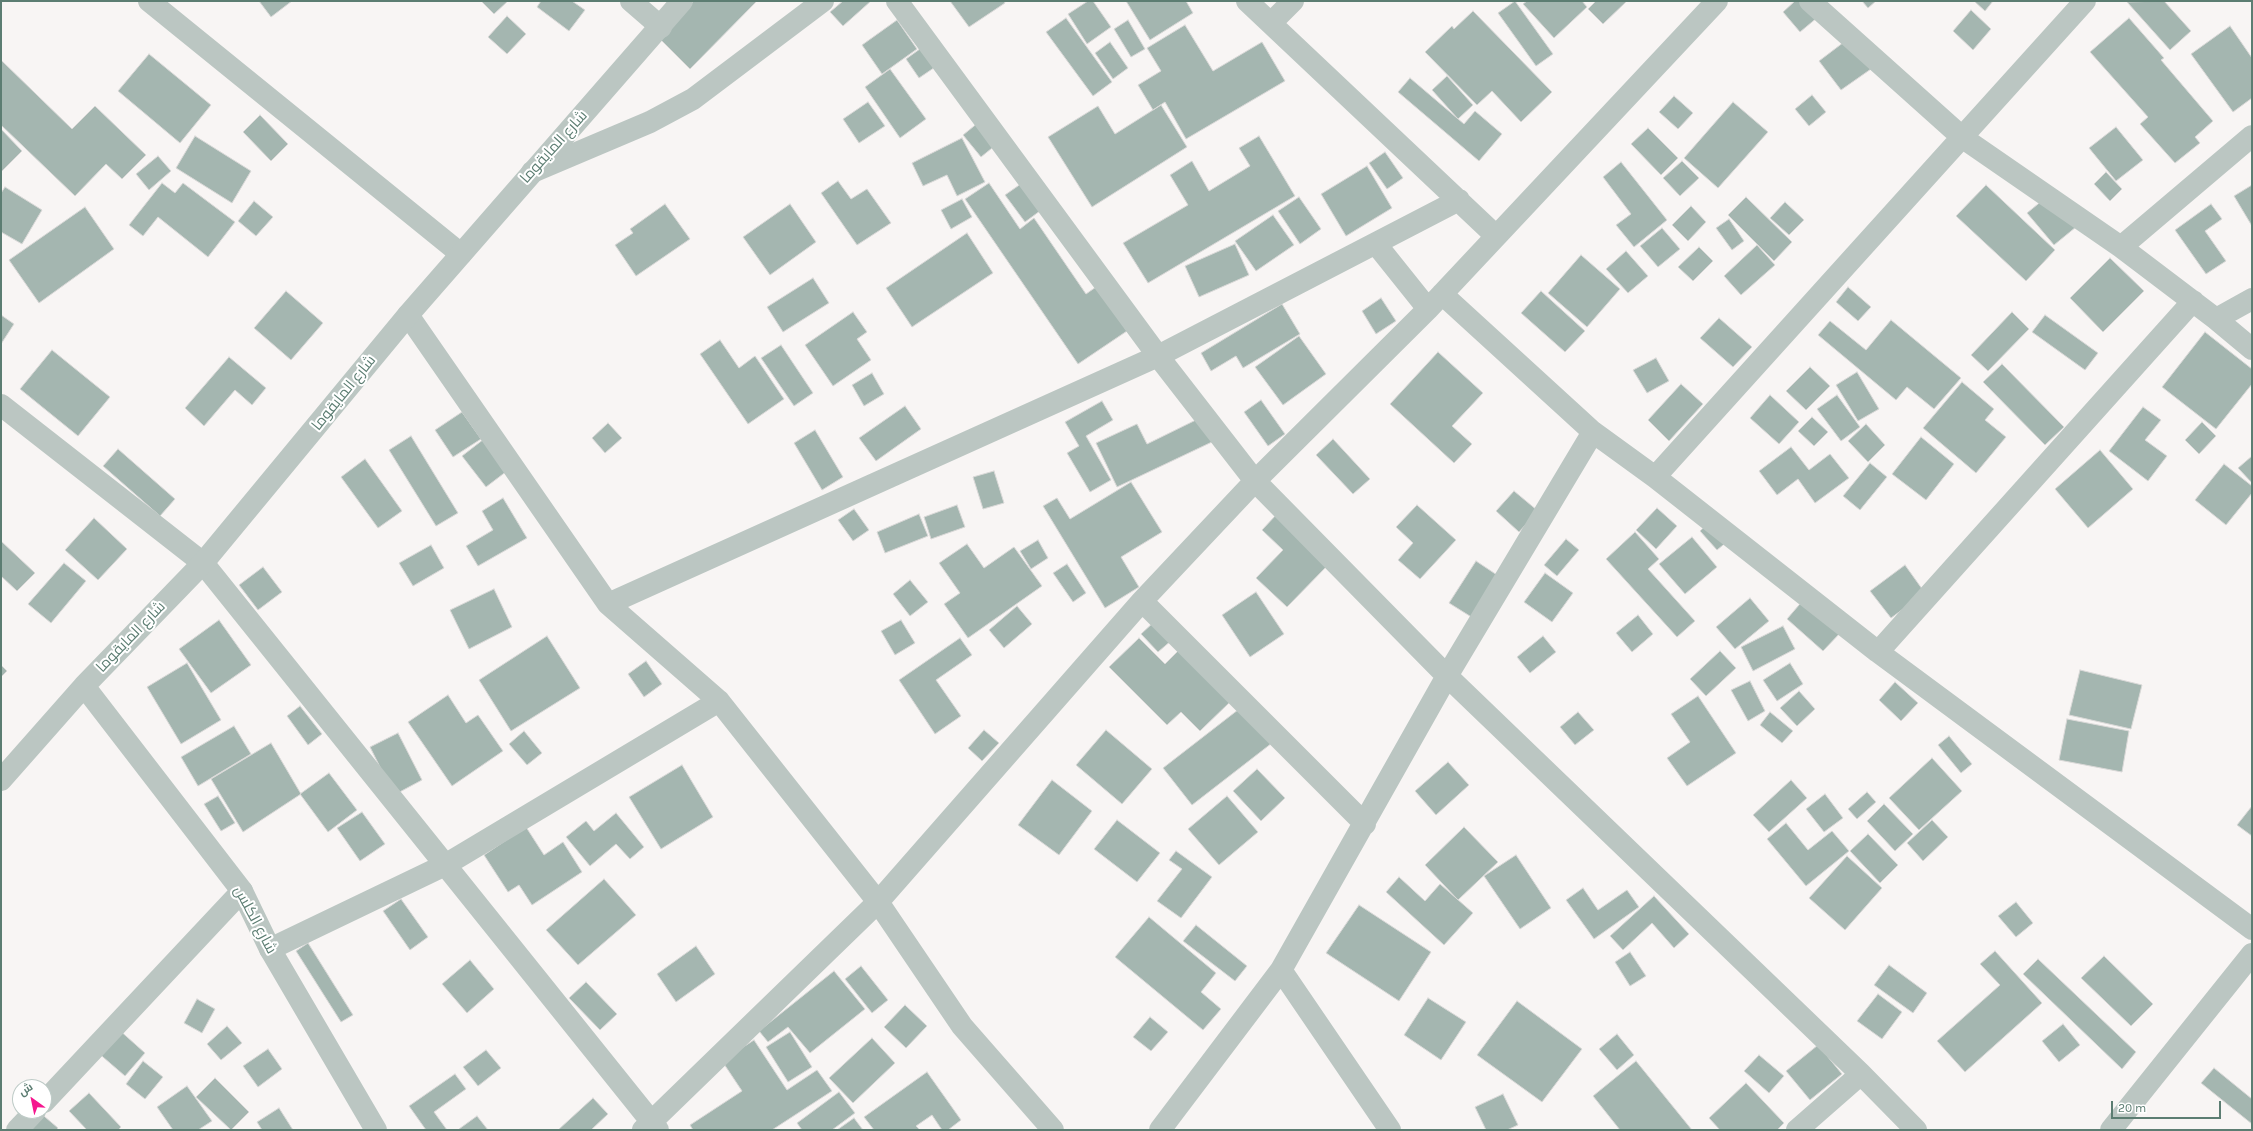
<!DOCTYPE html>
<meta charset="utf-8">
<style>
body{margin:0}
#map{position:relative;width:2253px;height:1131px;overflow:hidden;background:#f8f5f4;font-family:Karla,Cairo,sans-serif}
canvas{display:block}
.frame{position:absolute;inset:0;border:2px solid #5c7d72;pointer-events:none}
.north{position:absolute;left:12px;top:1079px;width:40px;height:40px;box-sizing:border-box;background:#fff;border:1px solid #becbc7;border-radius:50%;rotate:327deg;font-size:11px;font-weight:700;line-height:16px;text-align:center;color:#5c7d72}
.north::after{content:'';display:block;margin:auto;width:14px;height:18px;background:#f5188f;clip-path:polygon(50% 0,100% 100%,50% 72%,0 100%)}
.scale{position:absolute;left:2111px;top:1101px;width:110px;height:18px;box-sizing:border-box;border:2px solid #5c7d72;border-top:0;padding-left:5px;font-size:12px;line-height:14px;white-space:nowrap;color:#5c7d72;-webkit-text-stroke:3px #fff;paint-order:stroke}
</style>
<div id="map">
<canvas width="2253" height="1131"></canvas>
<div class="frame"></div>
<div class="north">ش</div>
<div class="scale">20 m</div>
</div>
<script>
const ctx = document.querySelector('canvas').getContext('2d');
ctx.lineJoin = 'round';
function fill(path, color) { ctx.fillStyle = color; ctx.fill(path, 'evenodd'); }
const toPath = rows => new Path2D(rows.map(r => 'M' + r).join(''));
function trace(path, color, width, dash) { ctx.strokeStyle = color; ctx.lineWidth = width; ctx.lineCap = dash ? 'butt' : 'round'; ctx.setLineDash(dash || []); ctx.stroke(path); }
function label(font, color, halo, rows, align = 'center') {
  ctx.font = font + ' Karla,Cairo,sans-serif'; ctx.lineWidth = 4; ctx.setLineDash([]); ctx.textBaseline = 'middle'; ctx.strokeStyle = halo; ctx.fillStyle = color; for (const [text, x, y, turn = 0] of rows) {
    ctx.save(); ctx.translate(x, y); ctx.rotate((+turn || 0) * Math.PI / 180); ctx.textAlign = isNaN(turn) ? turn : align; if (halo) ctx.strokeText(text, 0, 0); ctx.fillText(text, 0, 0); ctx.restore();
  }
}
const building = toPath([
 [259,1,292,1,271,17,259,1],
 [481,1,508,1,494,14,481,1],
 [541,1,572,1,585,10,569,31,537,7,541,1],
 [694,1,757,1,690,69,658,37,694,1],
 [843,1,871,1,843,26,830,12,843,1],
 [950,1,1004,1,1005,3,969,27,950,1],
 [1088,1,1093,1,1111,27,1087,44,1068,14,1088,1],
 [1126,1,1186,1,1193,13,1150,40,1126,1],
 [1515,1,1553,54,1536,66,1498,13,1515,1],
 [1527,1,1582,1,1587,7,1554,38,1523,4,1527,1],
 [1596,1,1627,1,1603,24,1588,9,1596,1],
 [1795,1,1804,1,1818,17,1800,32,1783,12,1795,1],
 [1862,1,1876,1,1868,8,1862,1],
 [1974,1,1993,1,1985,11,1974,1],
 [2164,1,2191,31,2170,50,2127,2,2164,1],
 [1971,10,1991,29,1973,50,1953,31,1971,10],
 [1473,11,1552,92,1521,122,1492,91,1477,105,1425,52,1452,26,1454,29,1473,11],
 [507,16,526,34,507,54,488,37,507,16],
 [1066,18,1112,82,1093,96,1046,32,1066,18],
 [2129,18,2164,58,2161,60,2213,121,2195,137,2200,143,2175,163,2140,124,2148,117,2090,52,2129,18],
 [897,20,917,49,882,74,862,45,897,20],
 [1128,20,1145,49,1131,57,1114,29,1128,20],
 [1185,25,1213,71,1262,42,1285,81,1186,139,1165,102,1153,110,1138,85,1161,71,1147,48,1185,25],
 [2230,26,2252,58,2252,98,2233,112,2191,54,2230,26],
 [1848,39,1871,69,1841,90,1819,61,1848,39],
 [931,41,944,61,919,78,906,59,931,41],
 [1110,42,1128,68,1113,79,1095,53,1110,42],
 [149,54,211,105,180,143,118,91,149,54],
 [1,60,72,129,95,106,146,155,122,179,106,164,75,196,1,125,1,60],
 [890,69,926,119,900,138,865,87,890,69],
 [1447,76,1473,105,1458,119,1432,90,1447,76],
 [1410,78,1464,124,1475,111,1502,134,1479,161,1398,92,1410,78],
 [1812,95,1826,112,1809,126,1795,109,1812,95],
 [1674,96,1693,113,1678,129,1659,112,1674,96],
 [868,102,885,126,859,143,843,119,868,102],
 [1733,102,1768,132,1718,188,1684,158,1733,102],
 [1161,105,1187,147,1092,207,1048,137,1098,106,1115,134,1161,105],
 [260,115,288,144,271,161,243,132,260,115],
 [979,122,997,144,981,157,963,135,979,122],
 [2116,127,2143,160,2116,181,2089,148,2116,127],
 [1648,128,1678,158,1661,175,1631,144,1648,128],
 [1,129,22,151,1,172,1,129],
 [195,136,251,171,232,203,176,168,195,136],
 [1259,136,1295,196,1148,283,1123,243,1188,205,1170,175,1192,161,1209,191,1250,166,1239,148,1259,136],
 [962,138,985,182,957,196,947,175,923,186,912,163,962,138],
 [1385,152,1403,178,1387,189,1369,163,1385,152],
 [158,156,171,171,149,190,136,174,158,156],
 [1682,161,1699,178,1680,196,1663,178,1682,161],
 [1621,162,1667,220,1634,247,1616,225,1631,214,1603,177,1621,162],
 [1367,166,1392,208,1346,236,1321,194,1367,166],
 [2106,172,2122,189,2110,201,2094,184,2106,172],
 [838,181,851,199,867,189,891,223,857,245,821,193,838,181],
 [1025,181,1044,208,1025,222,1005,195,1025,181],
 [162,183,175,193,183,183,235,222,208,257,158,217,143,236,129,225,162,183],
 [989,183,1020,229,1034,218,1086,294,1096,287,1127,331,1078,364,965,199,989,183],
 [1986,185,2055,250,2026,281,1956,216,1986,185],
 [2252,185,2252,226,2234,196,2252,185],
 [5,187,42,210,22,244,1,232,1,193,5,187],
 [2049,195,2076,227,2054,245,2027,213,2049,195],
 [1299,197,1321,229,1300,244,1278,211,1299,197],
 [1746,197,1792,242,1774,261,1728,215,1746,197],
 [962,199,972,217,951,229,941,210,962,199],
 [254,201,273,217,256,236,238,221,254,201],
 [1785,202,1804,220,1789,235,1770,218,1785,202],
 [665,204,690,239,636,276,615,245,633,233,630,229,665,204],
 [790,204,816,242,770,275,743,237,790,204],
 [2211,204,2222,219,2205,231,2226,261,2206,274,2175,230,2211,204],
 [1691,206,1706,222,1688,241,1672,225,1691,206],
 [85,207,114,249,39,303,9,260,85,207],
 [1273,215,1294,245,1256,271,1235,241,1273,215],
 [1729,219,1744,241,1732,250,1716,228,1729,219],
 [1662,228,1680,249,1658,267,1640,246,1662,228],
 [967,233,993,273,912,327,886,288,967,233],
 [1235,244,1249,275,1199,297,1185,266,1235,244],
 [1757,245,1775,265,1741,295,1724,276,1757,245],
 [1699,247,1713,261,1693,281,1678,267,1699,247],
 [1626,251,1648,276,1628,293,1606,269,1626,251],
 [1581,255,1620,289,1587,327,1548,293,1581,255],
 [2110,258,2144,291,2103,332,2070,298,2110,258],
 [813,278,829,303,783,332,767,307,813,278],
 [1848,287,1871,307,1858,321,1836,302,1848,287],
 [286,291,323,323,291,360,254,328,286,291],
 [1541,291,1585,331,1565,352,1521,313,1541,291],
 [1381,298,1396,321,1376,334,1362,311,1381,298],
 [1282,304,1300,334,1243,368,1236,356,1211,371,1201,353,1282,304],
 [853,312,867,332,857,339,871,360,833,386,805,345,853,312],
 [2012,312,2029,329,1988,371,1971,355,2012,312],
 [1,315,14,324,1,344,1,315],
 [2045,315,2098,353,2085,370,2032,332,2045,315],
 [1719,318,1752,347,1733,367,1700,338,1719,318],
 [1891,320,1961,378,1934,409,1907,387,1896,400,1818,335,1830,321,1866,350,1891,320],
 [2205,332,2252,369,2252,384,2216,429,2162,387,2205,332],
 [1299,336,1326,374,1283,405,1255,367,1299,336],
 [720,340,739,368,755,356,784,399,748,424,700,354,720,340],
 [781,345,813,393,794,406,761,358,781,345],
 [52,350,110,397,78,436,20,389,52,350],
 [1438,352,1483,393,1452,426,1472,444,1454,463,1390,404,1438,352],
 [229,357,266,388,252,405,235,390,204,426,185,408,229,357],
 [1656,358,1669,381,1647,393,1633,370,1656,358],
 [2002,364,2064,427,2045,445,1983,382,2002,364],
 [1810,367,1830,386,1806,410,1786,391,1810,367],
 [1857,372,1879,409,1858,421,1836,385,1857,372],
 [872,373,884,394,864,406,852,385,872,373],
 [1962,382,1994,409,1985,420,2006,437,1976,473,1923,428,1962,382],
 [1681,384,1703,404,1669,441,1648,420,1681,384],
 [1770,395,1799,422,1779,444,1750,418,1770,395],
 [1837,395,1860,427,1841,441,1817,409,1837,395],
 [1261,400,1285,434,1268,446,1244,412,1261,400],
 [1102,401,1113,420,1086,436,1111,480,1090,492,1067,453,1079,446,1065,422,1102,401],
 [905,406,921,429,876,461,859,438,905,406],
 [2143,407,2161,420,2145,440,2167,456,2148,481,2109,451,2143,407],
 [462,412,481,439,453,457,435,430,462,412],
 [1202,417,1214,441,1117,487,1096,443,1137,424,1147,444,1202,417],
 [1812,417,1828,432,1814,446,1798,431,1812,417],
 [2202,422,2216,436,2199,454,2185,440,2202,422],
 [608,423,622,438,605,453,592,438,608,423],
 [1866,424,1885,445,1868,462,1848,441,1866,424],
 [815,430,843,477,822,490,794,443,815,430],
 [411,436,458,513,436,526,389,450,411,436],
 [1921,437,1954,464,1926,500,1892,474,1921,437],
 [484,439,507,471,486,487,462,456,484,439],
 [1333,439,1370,479,1353,494,1316,455,1333,439],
 [1791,447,1809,470,1830,454,1849,478,1815,503,1798,479,1777,495,1759,471,1791,447],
 [118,449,175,499,160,516,103,466,118,449],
 [2100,450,2133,489,2088,528,2055,489,2100,450],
 [2252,456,2252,483,2238,468,2252,456],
 [365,459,402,511,378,528,341,477,365,459],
 [1870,463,1887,477,1860,510,1843,496,1870,463],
 [2224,464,2252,486,2252,493,2226,525,2195,500,2224,464],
 [994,471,1004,503,983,509,973,477,994,471],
 [1131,482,1162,532,1121,557,1139,587,1105,608,1043,506,1057,498,1070,519,1131,482],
 [1514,491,1538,511,1519,532,1496,511,1514,491],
 [503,498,527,538,478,566,466,546,493,530,482,511,503,498],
 [957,505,965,527,931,539,924,517,957,505],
 [1417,505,1456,540,1420,579,1398,560,1413,543,1396,527,1417,505],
 [1657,508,1677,526,1656,549,1636,530,1657,508],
 [854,509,869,530,853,541,838,520,854,509],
 [919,514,928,536,885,553,877,532,919,514],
 [1276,515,1328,565,1287,607,1256,578,1283,550,1262,530,1276,515],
 [1716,516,1734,536,1717,550,1700,531,1716,516],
 [94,518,127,549,98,580,65,550,94,518],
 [1635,532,1659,559,1648,569,1695,621,1677,637,1606,559,1635,532],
 [1692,537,1717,567,1685,594,1659,564,1692,537],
 [1566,539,1579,550,1557,576,1544,565,1566,539],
 [1038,540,1048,558,1031,569,1020,551,1038,540],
 [1,541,35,573,17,591,1,576,1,541],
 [967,544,984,568,1014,547,1042,586,968,638,944,604,960,593,939,563,967,544],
 [431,545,444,568,413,586,399,563,431,545],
 [1476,561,1500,577,1473,618,1449,603,1476,561],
 [64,563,86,581,51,623,28,604,64,563],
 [1067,564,1086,593,1073,602,1053,573,1067,564],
 [1905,565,1925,593,1891,618,1870,591,1905,565],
 [263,567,282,592,258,610,239,585,263,567],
 [1545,573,1573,593,1552,622,1524,602,1545,573],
 [910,580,928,602,910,616,893,594,910,580],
 [494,589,512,627,469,649,450,610,494,589],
 [1256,592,1284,634,1250,657,1222,615,1256,592],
 [1750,598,1769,621,1735,649,1716,627,1750,598],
 [1805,598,1842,631,1823,651,1787,619,1805,598],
 [1017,606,1032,624,1004,648,989,630,1017,606],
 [1638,615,1653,634,1632,652,1616,633,1638,615],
 [219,620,251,665,211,693,179,649,219,620],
 [901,620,915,643,895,655,881,631,901,620],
 [1155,621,1172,640,1158,652,1141,634,1155,621],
 [1783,626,1795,649,1753,671,1741,647,1783,626],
 [547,636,580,688,511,731,479,680,547,636],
 [1543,636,1556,652,1530,673,1517,657,1543,636],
 [960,638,972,655,936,680,961,716,935,734,899,680,960,638],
 [1139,638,1165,664,1180,649,1230,702,1200,731,1181,712,1167,725,1109,667,1139,638],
 [1720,651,1736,668,1706,696,1690,679,1720,651],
 [646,661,662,684,644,697,628,674,646,661],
 [187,663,221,720,181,744,147,687,187,663],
 [1790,663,1803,684,1777,701,1763,680,1790,663],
 [1,665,7,671,1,677,1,665],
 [2080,670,2142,685,2131,729,2069,715,2080,670],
 [1750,681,1765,711,1748,721,1731,690,1750,681],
 [1895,682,1918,703,1901,721,1879,700,1895,682],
 [1799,691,1815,709,1797,726,1780,708,1799,691],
 [448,695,466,723,478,715,503,751,452,786,408,722,448,695],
 [1698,696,1736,753,1687,786,1667,758,1690,742,1671,714,1698,696],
 [300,706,322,734,308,745,287,716,300,706],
 [1243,706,1272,743,1192,805,1163,768,1243,706],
 [1578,712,1594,730,1575,745,1560,727,1578,712],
 [1770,712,1793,731,1782,743,1760,725,1770,712],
 [2067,719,2129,731,2122,772,2059,760,2067,719],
 [234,726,251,754,198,786,181,757,234,726],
 [984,730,999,743,982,761,968,748,984,730],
 [1106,730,1152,769,1122,804,1076,765,1106,730],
 [524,731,542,753,527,765,509,744,524,731],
 [398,733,422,780,394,795,370,747,398,733],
 [1949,736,1972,764,1961,773,1938,745,1949,736],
 [271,743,301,794,243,832,211,779,271,743],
 [1932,758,1962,791,1919,830,1889,798,1932,758],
 [1448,762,1469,785,1436,815,1415,791,1448,762],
 [682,765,713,817,661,849,629,797,682,765],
 [1257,769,1285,798,1261,821,1233,791,1257,769],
 [329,773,357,810,328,832,300,794,329,773],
 [1052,780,1092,811,1059,855,1018,825,1052,780],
 [1791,780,1807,798,1769,832,1753,815,1791,780],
 [1867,792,1876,802,1857,819,1848,809,1867,792],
 [1825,794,1843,818,1824,832,1806,809,1825,794],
 [218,796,235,823,221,831,204,804,218,796],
 [1227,796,1258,832,1219,865,1188,829,1227,796],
 [1884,804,1913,834,1895,851,1867,821,1884,804],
 [2252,806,2252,836,2237,825,2252,806],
 [362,812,385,844,360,861,337,828,362,812],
 [616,813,644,847,630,859,616,844,590,866,566,837,586,821,594,831,616,813],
 [1117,820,1160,853,1137,882,1094,849,1117,820],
 [1932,820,1948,837,1923,861,1907,843,1932,820],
 [1786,823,1808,850,1832,831,1849,851,1806,886,1767,839,1786,823],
 [526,827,544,855,563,842,582,872,532,905,519,885,508,892,484,855,526,827],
 [1464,827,1498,862,1458,900,1425,865,1464,827],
 [1868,834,1898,865,1880,883,1850,851,1868,834],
 [1176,851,1212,877,1181,918,1157,901,1182,869,1169,860,1176,851],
 [1516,855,1551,908,1520,929,1484,876,1516,855],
 [1847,856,1882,888,1845,930,1809,898,1847,856],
 [1399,877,1425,901,1440,884,1473,913,1444,945,1386,892,1399,877],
 [604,879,636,915,578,965,546,930,604,879],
 [1583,888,1598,910,1627,890,1639,907,1594,939,1566,900,1583,888],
 [1654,896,1689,934,1674,948,1652,923,1623,950,1610,936,1654,896],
 [401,899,428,937,410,950,383,911,401,899],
 [2016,902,2033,923,2016,937,1998,916,2016,902],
 [1359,905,1431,952,1399,1001,1326,953,1359,905],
 [1149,917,1216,973,1201,992,1221,1009,1203,1030,1115,957,1149,917],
 [1196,925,1247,966,1235,981,1183,941,1196,925],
 [308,943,353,1015,341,1022,296,951,308,943],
 [696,946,715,974,676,1002,657,974,696,946],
 [1995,951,2042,1003,1965,1072,1937,1041,2000,985,1980,964,1995,951],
 [1630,952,1646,976,1630,986,1615,962,1630,952],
 [2104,956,2153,1004,2131,1026,2081,978,2104,956],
 [2038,959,2136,1052,2122,1069,2023,974,2038,959],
 [470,960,494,989,467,1013,442,984,470,960],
 [1889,965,1927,993,1913,1013,1874,985,1889,965],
 [861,966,888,1000,872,1013,845,979,861,966],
 [834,971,865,1009,810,1053,788,1027,768,1042,759,1031,834,971],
 [586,982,617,1014,600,1030,569,998,586,982],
 [1878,994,1902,1012,1882,1039,1857,1021,1878,994],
 [1428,998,1466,1022,1441,1060,1404,1035,1428,998],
 [197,999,215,1009,202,1033,184,1023,197,999],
 [1517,1001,1582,1049,1542,1102,1477,1055,1517,1001],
 [905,1005,927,1026,906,1048,884,1027,905,1005],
 [1150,1017,1168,1032,1151,1051,1133,1037,1150,1017],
 [2063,1024,2080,1045,2059,1062,2042,1041,2063,1024],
 [227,1026,242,1043,221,1060,207,1044,227,1026],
 [117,1028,145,1053,125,1076,96,1051,117,1028],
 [790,1032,812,1067,788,1082,766,1047,790,1032],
 [1617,1034,1634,1055,1617,1070,1599,1049,1617,1034],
 [872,1038,895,1063,853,1103,829,1078,872,1038],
 [754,1040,787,1090,817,1070,832,1091,772,1130,693,1130,690,1125,742,1091,722,1061,754,1040],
 [1818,1045,1842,1074,1810,1100,1786,1071,1818,1045],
 [268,1049,282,1069,258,1087,243,1066,268,1049],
 [486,1050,501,1068,478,1086,463,1067,486,1050],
 [1759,1055,1784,1076,1769,1093,1744,1071,1759,1055],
 [143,1061,163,1077,145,1099,126,1084,143,1061],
 [1636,1061,1692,1130,1620,1130,1593,1096,1636,1061],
 [2214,1068,2252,1099,2252,1124,2201,1083,2214,1068],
 [927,1072,961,1120,948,1130,942,1130,932,1115,916,1126,920,1130,874,1130,864,1117,927,1072],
 [455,1074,466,1089,434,1112,447,1130,426,1130,409,1106,455,1074],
 [215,1078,249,1112,231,1130,196,1097,215,1078],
 [1746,1083,1784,1123,1777,1130,1720,1130,1709,1118,1746,1083],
 [187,1086,212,1121,198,1130,173,1130,157,1107,187,1086],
 [839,1092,855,1113,832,1130,802,1130,797,1123,839,1092],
 [89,1093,121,1127,118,1130,87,1130,69,1111,89,1093],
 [1503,1094,1518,1125,1507,1130,1486,1130,1475,1107,1503,1094],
 [593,1098,608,1114,591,1130,558,1130,593,1098],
 [279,1108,293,1130,262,1130,257,1122,279,1108],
 [38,1111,58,1128,56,1130,10,1130,38,1111],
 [477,1116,488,1130,460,1130,459,1129,477,1116],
 [854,1118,863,1130,837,1130,854,1118]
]);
fill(building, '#a4b6b0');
trace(building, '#d9d8d7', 1);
trace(toPath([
 [149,1,461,254],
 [631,1,661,27],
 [897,1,1158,356,1255,481,1447,676,1861,1074,1916,1130],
 [1247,1,1496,236],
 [1810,1,1963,138,2121,247,2216,319,2252,349],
 [1271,23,1293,1],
 [532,172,650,122,693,99,823,1],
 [1376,244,1428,309],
 [2121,247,2252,136],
 [1442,294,1593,432,1655,477,1878,652,2252,929],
 [408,315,608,604,719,701,878,902,962,1026,1053,1130],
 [2216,319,2252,299],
 [1,405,203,563,658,1130],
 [1655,477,2085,1],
 [1142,601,1365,824],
 [608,604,1158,356,1459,200],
 [1878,652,2193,301],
 [270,949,445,865,719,701],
 [1281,970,1390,1130],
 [44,1102,242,891],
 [17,1130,35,1111],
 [643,1130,878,902,1142,601,1255,481,1428,309,1717,1],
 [1160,1130,1281,970,1447,676,1593,432],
 [1797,1130,1861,1074],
 [2111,1130,2252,954]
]), '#bbc6c2', 22);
trace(toPath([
 [84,686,242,891,270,949,376,1130],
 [1,780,84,686,203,563,408,315,682,1]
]), '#bbc6c2', 22);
label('15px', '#5c7d72', '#fff', [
 ["شارع المايقوما",554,147,-48],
 ["شارع المايقوما",344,393,-51],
 ["شارع المايقوما",131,637,-46],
 ["شارع الكلس",255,920,62]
]);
</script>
